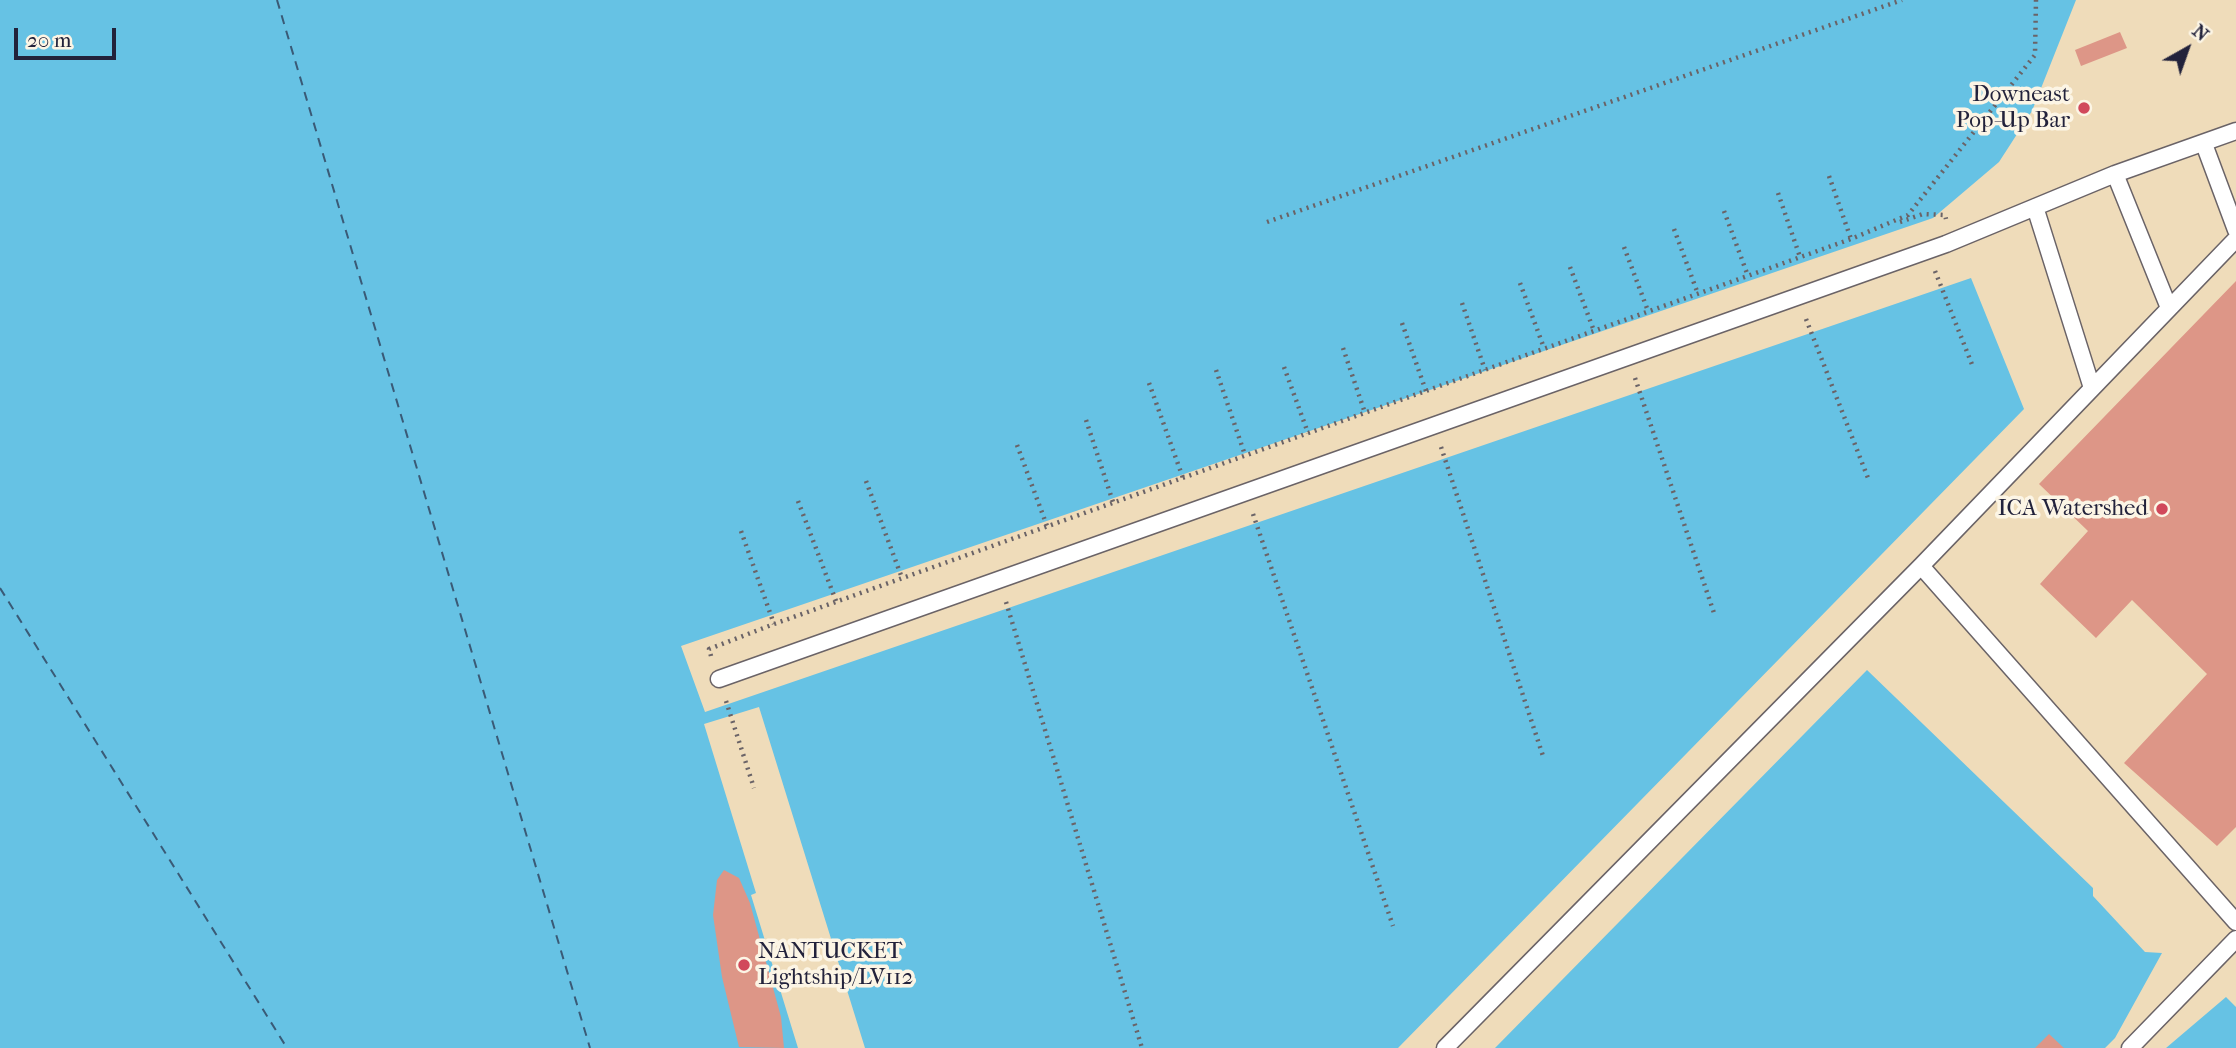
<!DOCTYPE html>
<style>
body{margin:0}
#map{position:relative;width:2236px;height:1048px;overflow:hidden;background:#efdcba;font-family:"IM FELL French Canon",serif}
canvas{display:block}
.north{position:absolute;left:2152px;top:14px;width:70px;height:70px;-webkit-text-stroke:5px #fcf5e5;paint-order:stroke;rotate:40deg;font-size:19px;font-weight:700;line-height:28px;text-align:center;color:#22223b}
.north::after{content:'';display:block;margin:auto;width:24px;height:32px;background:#22223b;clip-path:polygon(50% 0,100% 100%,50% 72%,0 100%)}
.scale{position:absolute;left:14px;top:28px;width:102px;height:32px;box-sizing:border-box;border:4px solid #22223b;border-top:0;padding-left:9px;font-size:21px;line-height:24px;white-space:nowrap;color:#22223b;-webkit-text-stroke:5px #fcf5e5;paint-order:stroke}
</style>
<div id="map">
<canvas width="2236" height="1048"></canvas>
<div class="north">N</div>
<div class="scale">20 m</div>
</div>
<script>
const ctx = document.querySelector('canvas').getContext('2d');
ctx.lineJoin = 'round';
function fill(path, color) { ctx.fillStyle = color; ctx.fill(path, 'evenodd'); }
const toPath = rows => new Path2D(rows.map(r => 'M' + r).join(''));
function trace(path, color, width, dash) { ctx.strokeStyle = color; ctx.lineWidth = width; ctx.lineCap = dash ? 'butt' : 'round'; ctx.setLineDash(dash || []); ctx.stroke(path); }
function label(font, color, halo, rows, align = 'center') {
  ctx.font = font + ' "IM FELL French Canon",serif'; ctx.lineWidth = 7; ctx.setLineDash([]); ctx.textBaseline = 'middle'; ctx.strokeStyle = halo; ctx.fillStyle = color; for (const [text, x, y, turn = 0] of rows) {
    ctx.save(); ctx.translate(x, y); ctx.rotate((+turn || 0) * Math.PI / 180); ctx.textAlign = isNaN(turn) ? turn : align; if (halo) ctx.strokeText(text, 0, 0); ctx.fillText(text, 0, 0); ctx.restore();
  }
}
fill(toPath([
 [0,0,2076,0,2032,111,1999,162,1933,218,681,646,705,712,1971,278,2024,409,1398,1048,0,1048],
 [1867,670,2093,888,2093,896,2145,952,2162,953,2115,1038,2105,1048,1495,1048],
 [2226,997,2236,1007,2236,1048,2166,1048]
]), '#66c2e4');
fill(toPath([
 [759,707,865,1048,798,1048,751,895,756,893,704,724]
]), '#efdcba');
trace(toPath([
 [277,0,590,1048],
 [0,588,287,1048]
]), '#3a5a76', 2, [9, 7]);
fill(toPath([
 [2120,32,2127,48,2081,66,2075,50],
 [2236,281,2236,827,2217,846,2124,763,2207,674,2132,600,2096,638,2040,584,2088,531,2039,484],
 [724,870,739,878,750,903,781,1017,784,1048,739,1047,722,977,713,915,717,880],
 [2049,1034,2064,1048,2035,1048]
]), '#dd9687');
const lane = toPath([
 [2204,144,2236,230],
 [2115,174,2169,308],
 [2035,207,2092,388],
 [1921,566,2236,922],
 [719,679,1946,244,2115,174,2236,131],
 [1445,1048,1921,566,2236,239],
 [2130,1048,2236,939]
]);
trace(lane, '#6a6367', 19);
trace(toPath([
 [1829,176,1851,239],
 [1778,193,1800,257],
 [1724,211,1748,276],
 [1267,222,1902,0],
 [1900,222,1923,214,1945,215,1946,219],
 [1674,229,1698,294],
 [1624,247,1648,311],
 [1570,267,1594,331],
 [1935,271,1973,367],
 [1520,283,1544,348],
 [1462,303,1485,370],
 [1806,319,1868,478],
 [1402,323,1426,391],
 [1343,348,1365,413],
 [1284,367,1308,433],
 [1216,370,1245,455],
 [1635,378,1715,616],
 [1149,383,1183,478],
 [1086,420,1113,502],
 [1017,445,1047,526],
 [1441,447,1543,756],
 [866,481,902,578],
 [798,501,836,601],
 [1253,514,1393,926],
 [741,531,774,624],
 [1006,602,1142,1048],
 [711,656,709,649,774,624,1851,239,1908,215,2035,55,2036,0],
 [726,701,754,788]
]), '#6a6367', 4.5, [2, 5]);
trace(lane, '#fff', 16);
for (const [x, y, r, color] of [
 [2084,108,7,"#d1495b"],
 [2162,509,7,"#d1495b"],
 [744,965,7,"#d1495b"]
]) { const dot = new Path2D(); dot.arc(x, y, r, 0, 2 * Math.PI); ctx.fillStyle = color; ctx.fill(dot); trace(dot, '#fcf5e5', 2.5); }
label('23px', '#22223b', '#fcf5e5', [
 ["Downeast",2070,95],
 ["Pop-Up Bar",2070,121],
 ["ICA Watershed",2148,509],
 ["NANTUCKET",758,952,"left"],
 ["Lightship/LV112",758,978,"left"]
], 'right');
</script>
